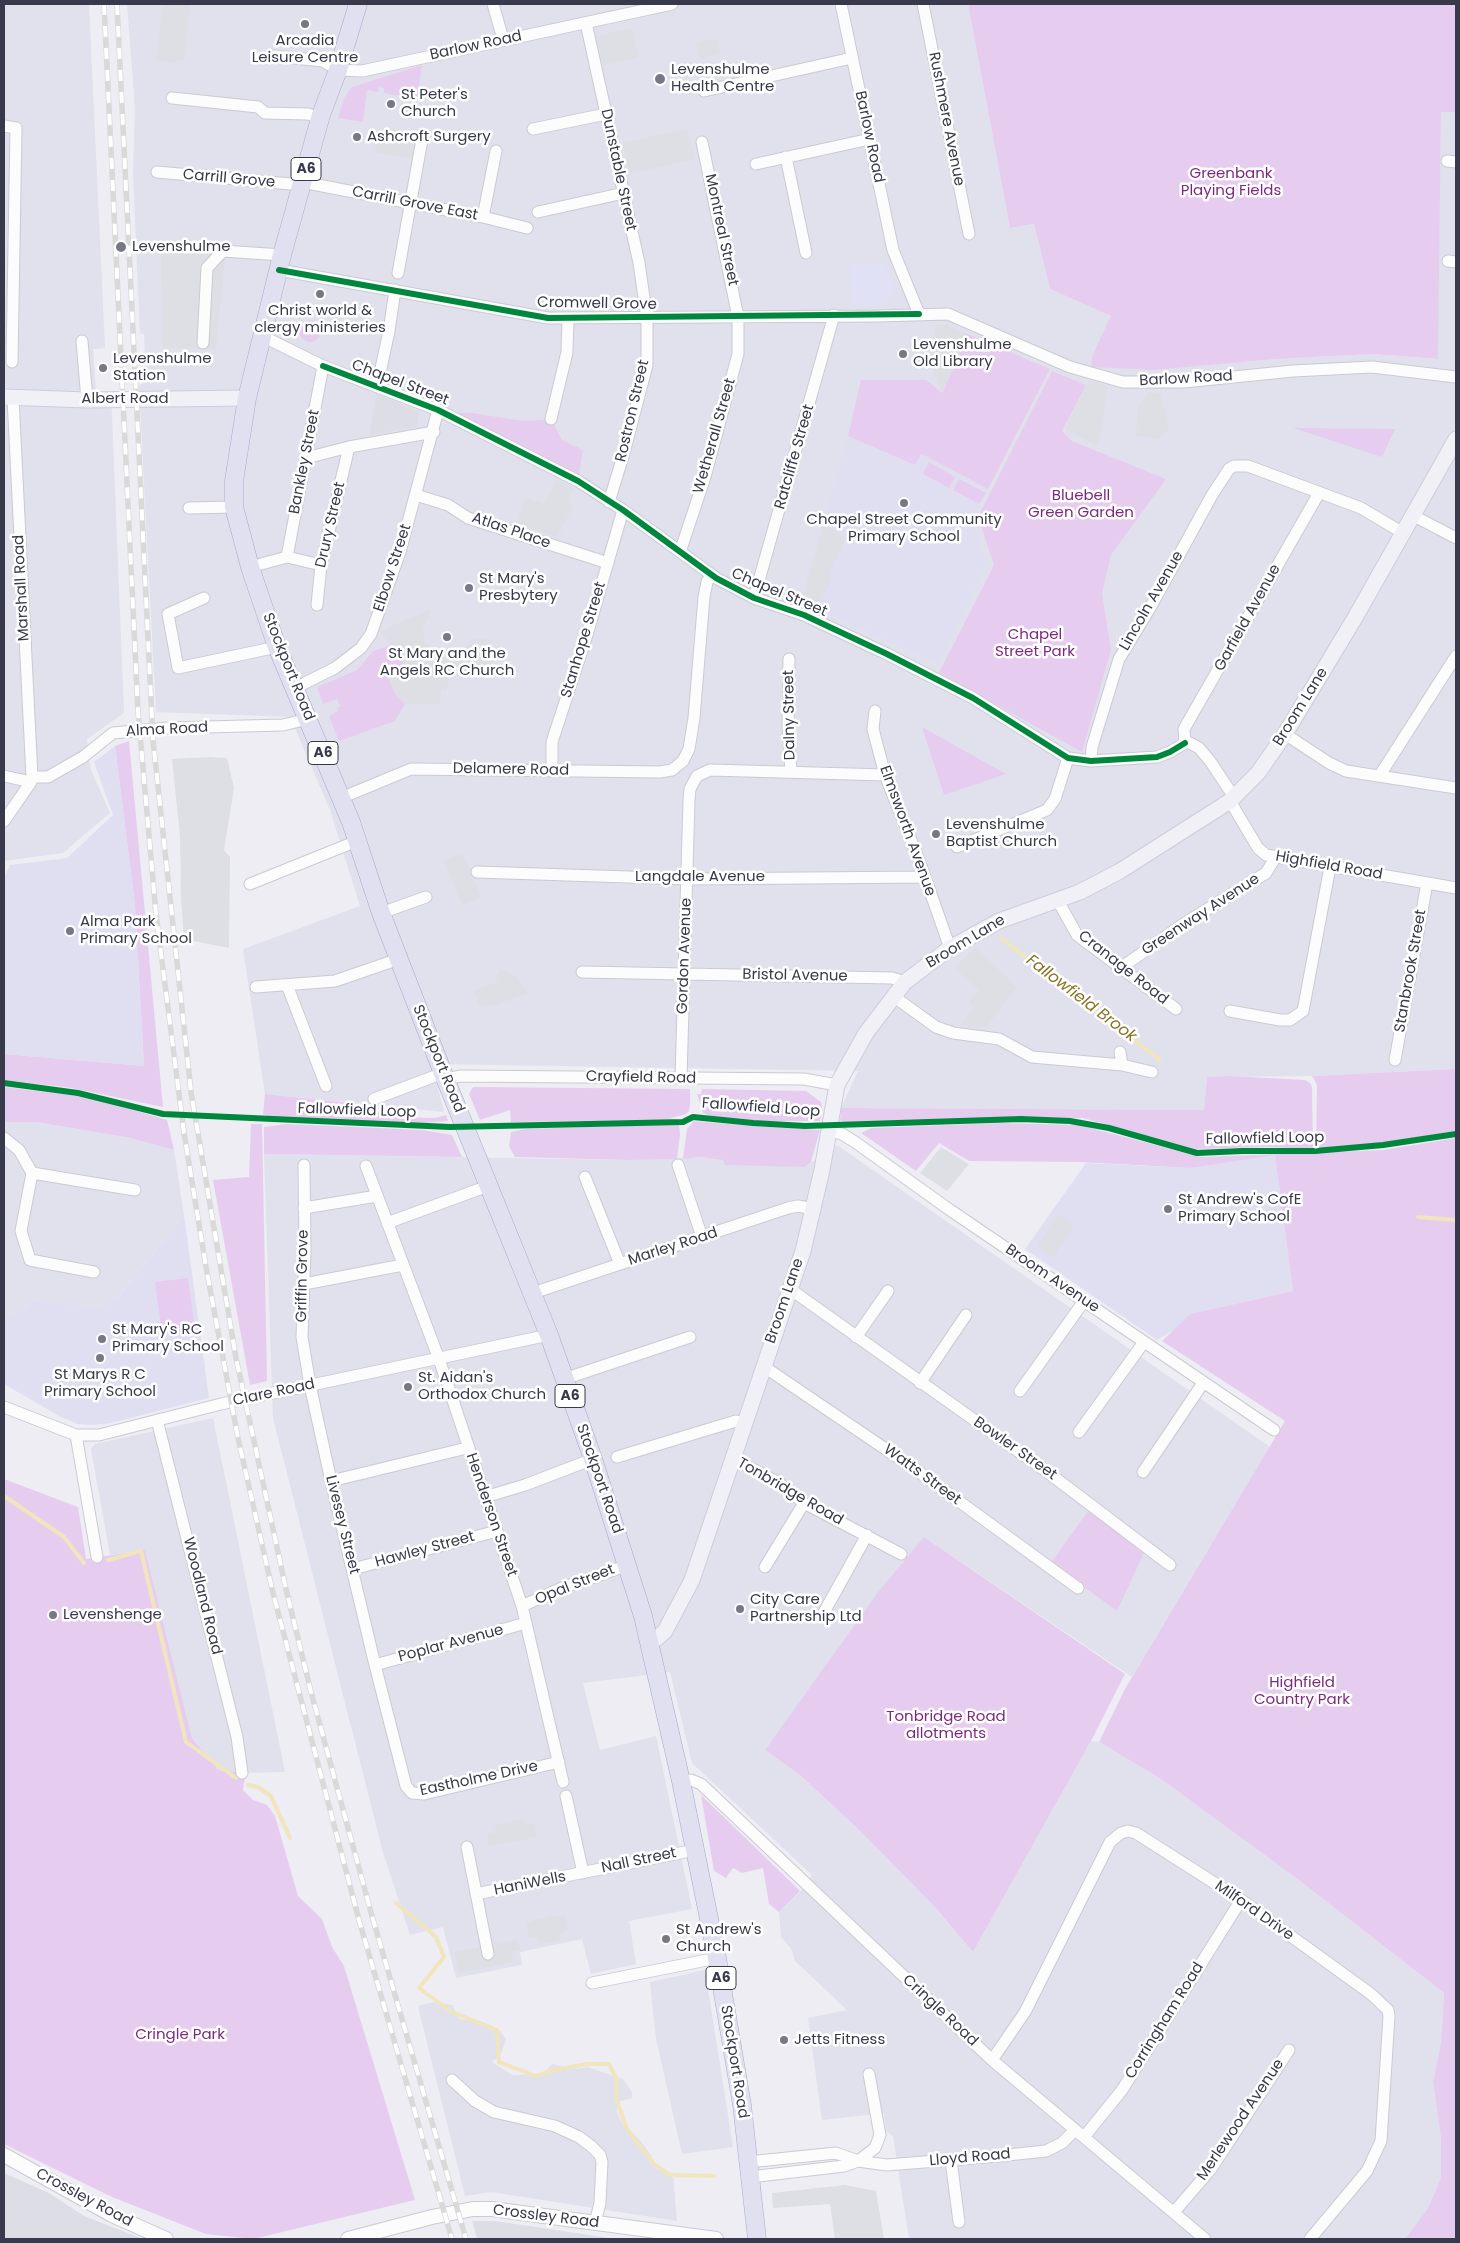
<!DOCTYPE html>
<style>
body{margin:0}
#map{position:relative;width:1460px;height:2243px;overflow:hidden;background:#ededf3;font-family:Poppins,sans-serif}
canvas{display:block}
.frame{position:absolute;inset:0;border:5px solid #38394a;pointer-events:none}
</style>
<div id="map">
<canvas width="1460" height="2243"></canvas>
<div class="frame"></div>
</div>
<script>
const ctx = document.querySelector('canvas').getContext('2d');
ctx.lineJoin = 'round';
function fill(path, color) { ctx.fillStyle = color; ctx.fill(path, 'evenodd'); }
const toPath = rows => new Path2D(rows.map(r => 'M' + r).join(''));
function trace(path, color, width, dash) { ctx.strokeStyle = color; ctx.lineWidth = width; ctx.lineCap = dash ? 'butt' : 'round'; ctx.setLineDash(dash || []); ctx.stroke(path); }
function label(font, color, halo, rows, align = 'center') {
  ctx.font = font + ' Poppins,sans-serif'; ctx.lineWidth = 5; ctx.setLineDash([]); ctx.textBaseline = 'middle'; ctx.strokeStyle = halo; ctx.fillStyle = color; for (const [text, x, y, turn = 0] of rows) {
    ctx.save(); ctx.translate(x, y); ctx.rotate((+turn || 0) * Math.PI / 180); ctx.textAlign = isNaN(turn) ? turn : align; if (halo) ctx.strokeText(text, 0, 0); ctx.fillText(text, 0, 0); ctx.restore();
  }
}
fill(toPath([
 [4,4,89,4,105,348,93,349,96,392,111,392,124,713,87,739,91,770,110,813,63,853,4,861],
 [127,4,968,4,1010,228,1034,224,1050,289,1112,316,1092,356,1092,367,1372,354,1437,359,1441,111,1456,112,1456,1069,1311,1076,1207,1077,1204,1110,841,1108,858,1071,432,1064,444,1112,265,1094,243,949,360,906,330,810,290,717,156,712,139,386,146,380,144,334,140,334,133,173,135,109],
 [4,1122,37,1122,130,1138,174,1150,184,1215,116,1299,114,1298,104,1311,35,1300,4,1319],
 [837,1145,1270,1447,1132,1677,924,1537,765,1750,801,1776,856,1827,934,1906,973,1952,1091,1741,1099,1742,1161,1779,1300,1881,1444,1993,1441,2042,1433,2082,1441,2139,1441,2177,1428,2208,1405,2239,909,2239,893,2136,886,2131,884,2113,822,2120,808,2018,847,2010,795,1961,792,1950,781,1937,779,1912,800,1892,812,1875,692,1763,670,1672,583,1683,600,1750,656,1736,692,1909,629,1921,636,1964,591,1974,582,1939,520,1952,522,1965,456,1978,443,1927,410,1935,382,1849,273,1418,264,1154,627,1160,700,1157,805,1167],
 [213,1418,285,1772,242,1773,218,1770,192,1738,145,1550,110,1555,91,1449,95,1444],
 [705,1970,733,2147,682,2154,656,2039,650,1982],
 [434,2002,452,2005,460,2019,480,2021,498,2029,506,2039,501,2054,492,2062,512,2075,543,2074,552,2064,576,2069,587,2067,623,2079,632,2092,632,2098,617,2102,617,2112,623,2125,639,2139,651,2155,656,2169,673,2173,677,2221,491,2192,465,2196,418,2006]
]), '#e1e1ed');
fill(toPath([
 [883,264,895,284,893,297,885,304,851,305,850,265]
]), '#e0e1f5');
fill(toPath([
 [377,394,419,412,417,427,369,435],
 [4,2173,49,2193,84,2216,143,2239,4,2239],
 [472,2221,495,2221,616,2239,477,2239]
]), '#dddde5');
fill(toPath([
 [965,333,1050,369,973,518,986,565,938,664,800,601,848,436,861,380,926,380,942,393,957,361],
 [115,746,135,905,144,1066,4,1054,4,878,10,865,67,858,113,815,94,762],
 [1275,1154,1293,1291,1190,1314,1175,1329,1157,1340,1025,1249,1086,1163,1191,1168],
 [184,1215,209,1398,111,1423,93,1425,78,1424,59,1416,4,1384,4,1319,35,1300,104,1310,115,1297,117,1298]
]), '#e0dff1');
fill(toPath([
 [968,4,1456,4,1456,112,1441,112,1438,359,1372,354,1274,359,1154,370,1091,367,1092,356,1111,316,1050,289,1034,224,1010,228],
 [422,65,417,99,384,93,384,88,379,87,378,92,367,90,363,122,338,118,344,98,352,87],
 '299 331a11 11 0 1 1 22 0a11 11 0 1 1-22 0Z',
 [965,333,1050,369,988,489,924,455,921,454,915,465,848,436,861,380,926,380,942,393,957,361],
 [1052,371,1086,385,1062,431,1072,441,1166,479,1111,555,1102,593,1111,650,1082,752,939,673,994,565,978,517],
 [445,413,472,413,524,421,551,419,562,440,583,450,578,481],
 [1293,428,1395,429,1382,457],
 [929,462,955,477,949,488,923,474],
 [959,479,986,493,979,504,953,490],
 [391,645,404,662,395,694,405,704,395,721,339,741,329,716,338,711,337,708,340,706,337,699,323,704,317,687,357,670,373,651],
 [922,727,1006,774,944,795],
 [129,741,163,1107,72,1088,4,1080,4,1054,144,1066,135,905,115,746],
 [1456,1069,1456,1131,1380,1143,1316,1148,1317,1086,1314,1078,1311,1076],
 [1230,1076,1305,1080,1310,1083,1312,1087,1313,1149,1265,1147,1195,1149,1083,1118,933,1119,847,1124,840,1120,841,1108,1204,1110,1207,1077],
 [4,1087,72,1095,117,1105,167,1120,174,1150,130,1138,37,1122,4,1122],
 [473,1087,690,1089,690,1104,689,1111,686,1114,665,1120,511,1122,510,1110,480,1120,469,1094],
 [702,1089,806,1091,821,1102,822,1107,820,1121,747,1121,715,1118,703,1113,697,1094,701,1094],
 [265,1094,369,1105,385,1117,435,1118,446,1115,448,1121,423,1123,273,1118,263,1114],
 [694,1121,717,1123,820,1130,811,1162,805,1167,725,1165,723,1160,700,1157,683,1159,687,1129],
 [999,1123,1079,1125,1201,1157,1384,1150,1456,1138,1456,2239,1405,2239,1428,2208,1441,2177,1441,2139,1433,2082,1441,2042,1444,1993,1300,1881,1161,1779,1099,1742,1125,1689,1285,1421,1162,1341,1190,1314,1293,1291,1275,1155,1191,1168,1081,1162,969,1161,939,1143,916,1171,861,1133,871,1128],
 [251,1124,262,1124,267,1381,250,1385,213,1180,249,1177],
 [287,1124,423,1130,452,1135,462,1157,264,1154,264,1127],
 [677,1124,679,1126,680,1134,677,1159,627,1160,515,1157,509,1146,511,1132,526,1129],
 [188,1278,195,1329,162,1334,155,1282],
 [4,1479,78,1507,86,1559,145,1550,192,1738,218,1770,242,1773,245,1777,243,1790,253,1800,267,1805,275,1816,298,1896,322,1919,332,1947,344,1966,415,2200,253,2239,206,2234,112,2197,4,2144],
 [1088,1511,1144,1553,1117,1611,1051,1563],
 [924,1537,1125,1674,1091,1741,973,1952,934,1906,856,1827,801,1776,765,1750,879,1591],
 [701,1795,800,1891,779,1912,769,1904,763,1868,742,1873,733,1868,726,1878,714,1871]
]), '#e6cdef');
fill(toPath([
 [163,4,190,4,184,61,176,60,175,63,156,61],
 [632,28,638,58,603,65,596,36],
 [716,39,720,54,700,59,696,43],
 [384,127,417,133,412,158,374,153],
 [687,129,695,159,629,174,622,143],
 [161,246,217,250,225,259,216,349,163,348],
 [936,324,946,324,965,333,957,361,941,393,930,362],
 [1089,380,1108,387,1098,446,1065,429],
 [1148,392,1160,394,1169,429,1158,439,1136,436,1138,407],
 [556,480,574,488,568,502,573,506,557,537,517,524,525,498,544,504],
 [824,524,846,538,829,573,831,582,819,604,803,597],
 [432,609,423,628,425,643,448,662,455,659,472,639,489,639,492,672,449,669,447,690,441,690,440,704,405,704,395,694,387,676,404,662,380,631],
 [209,757,227,758,234,788,224,850,230,857,229,948,184,939,181,898,180,836,172,759],
 [463,854,481,897,462,905,444,860],
 [975,948,1017,987,986,1027,961,1025,974,1008,969,1002,979,990,955,968],
 [501,969,516,976,528,993,493,1006,492,1004,480,1007,474,991,495,983],
 [941,1147,969,1164,947,1191,920,1173],
 [1058,1215,1074,1225,1054,1257,1037,1246],
 [523,1819,524,1825,534,1823,537,1837,489,1846,487,1834,496,1832,495,1825],
 [565,1915,569,1930,560,1933,561,1940,539,1944,538,1937,529,1938,526,1923,550,1916],
 [518,1940,520,1950,511,1952,514,1962,459,1973,455,1952],
 [845,2185,876,2191,884,2239,835,2239,830,2204,773,2208,772,2193]
]), '#dedee5');
trace(toPath([
 [1002,939,1160,1060],
 [1418,1217,1456,1220],
 [4,1496,64,1537,84,1563],
 [108,1560,141,1551,186,1742,236,1778],
 [248,1785,258,1787,271,1796,290,1838],
 [396,1903,436,1937,444,1957,419,1988,450,2011,497,2030,499,2062,536,2076,554,2070,587,2064,609,2064,617,2080,616,2098,627,2129,655,2165,670,2175,714,2176]
]), '#f1e5bd', 4);
const minor = toPath([
 [493,4,503,39],
 [841,4,893,250,919,314],
 [923,4,969,234],
 [586,23,639,263,647,318,647,365,624,453,609,502],
 [275,56,323,61,338,70,362,71,672,4],
 [704,91,852,58],
 [172,98,258,107,265,113,308,114,320,118],
 [4,126,16,128,12,362],
 [533,129,606,114],
 [786,157,806,253],
 [1447,161,1456,162],
 [756,164,870,139],
 [157,172,302,185],
 [302,182,483,217,527,228],
 [538,212,624,193],
 [483,217,496,151],
 [1448,261,1456,262],
 [279,270,548,318,879,316,948,314,1070,367,1123,382,1184,382,1293,371,1372,367,1456,377],
 [398,273,423,134],
 [262,336,323,366,438,410,578,481,623,510,716,578,754,598,804,615,887,654,973,698,1068,758,1091,761,1157,757,1170,752,1185,743,1190,743,1199,748,1210,761,1234,797],
 [82,341,87,400],
 [203,343,207,268,220,254,223,251,282,255],
 [377,387,389,331,395,290],
 [551,419,567,352,568,319],
 [306,458,349,447,434,432],
 [416,495,448,505,468,518,608,563],
 [189,508,234,507],
 [1414,516,1456,538],
 [680,552,705,477,738,354,738,317,702,142],
 [287,557,323,366],
 [250,567,287,557,321,565],
 [204,598,168,614,178,668,277,647],
 [754,598,834,315],
 [317,605,321,565,349,447],
 [789,659,788,725,791,772],
 [295,688,335,668,361,648,371,634,400,552,438,410],
 [875,711,873,729,885,775,919,860,950,948],
 [1285,734,1329,763,1346,771,1456,788],
 [1185,743,1184,729,1319,493],
 [1091,761,1092,747,1119,659,1150,608,1212,495,1229,469,1234,466,1248,466,1361,508,1403,533],
 [552,771,552,742,587,635,623,510],
 [1380,775,1456,656],
 [4,776,31,782],
 [32,777,48,777,83,757,113,733,168,728,283,725,308,719],
 [341,798,411,769,660,772,672,770,683,761,689,749,694,718,704,597,707,582,711,575],
 [1230,801,1258,848,1266,855,1456,888],
 [4,821,31,782,32,777,13,398],
 [957,847,1047,810,1055,799,1068,758],
 [477,872,688,879,924,877],
 [250,884,357,841],
 [1057,899,1077,935,1176,1009],
 [381,913,426,897],
 [1122,967,1185,923,1266,873,1275,858],
 [582,972,892,978,905,982],
 [287,985,326,1086],
 [256,987,335,981,399,959],
 [893,996,936,1027,953,1033,999,1039,1032,1057,1122,1065,1152,1072],
 [1230,1011,1280,1020,1290,1020,1303,1011,1330,867],
 [1120,1052,1122,1065],
 [1395,1060,1427,883],
 [681,1078,689,800,690,789,697,776,710,770,885,775],
 [445,1079,461,1076,804,1079,837,1085],
 [374,1099,443,1073],
 [829,1131,842,1134,855,1142,950,1210,1274,1430],
 [4,1138,19,1150,32,1173,135,1190],
 [304,1165,305,1251,302,1337,310,1385,331,1481,375,1665,406,1786,412,1793,424,1794,559,1762],
 [678,1165,702,1237],
 [366,1166,439,1359,522,1606,563,1782],
 [32,1173,21,1231,30,1260,94,1272],
 [585,1177,620,1264],
 [304,1208,377,1196],
 [387,1223,488,1186],
 [304,1284,403,1265],
 [790,1289,1046,1471,1170,1565],
 [533,1293,788,1208,798,1206,814,1209],
 [856,1337,888,1291],
 [763,1366,912,1467,1078,1588],
 [564,1379,690,1337],
 [920,1383,966,1315],
 [1020,1391,1084,1301],
 [4,1407,76,1435,99,1435,221,1404,549,1335],
 [157,1420,237,1737,242,1773],
 [1079,1432,1144,1342],
 [76,1435,97,1557],
 [617,1457,736,1421,743,1423],
 [732,1458,779,1483,804,1503,901,1554],
 [1143,1472,1203,1383],
 [331,1481,467,1448],
 [485,1497,525,1485,593,1459],
 [765,1567,804,1503],
 [353,1569,497,1531],
 [522,1606,562,1588,628,1565],
 [823,1614,867,1535],
 [375,1665,526,1623],
 [681,1781,691,1780,701,1784,992,2060,1205,2239],
 [566,1796,583,1873],
 [467,1847,488,1954],
 [476,1894,695,1850],
 [592,1983,717,1958],
 [992,2060,1025,2012,1110,1842,1121,1833,1128,1831,1136,1833,1241,1900,1371,1994,1388,2010,1389,2016,1381,2141,1367,2171,1310,2239],
 [452,2080,475,2101,494,2112,555,2126,579,2137,591,2146,600,2155,602,2162,600,2203,595,2223],
 [1084,2137,1122,2090,1241,1900],
 [951,2160,959,2222],
 [748,2162,836,2153,858,2161,887,2165,998,2156,1046,2151,1062,2143,1075,2130],
 [750,2177,844,2166,858,2161,875,2148,880,2135,869,2074],
 [1174,2212,1211,2169,1289,2050]
]);
const tertiary = toPath([
 [4,2155,112,2215,166,2239],
 [348,2239,432,2217,473,2209,492,2209,716,2239]
]);
const secondary = toPath([
 [4,397,87,400,247,398],
 [650,1641,656,1639,665,1631,692,1580,803,1251,822,1170,837,1085,866,1033,905,982,950,948,999,921,1080,892,1120,871,1230,801,1258,773,1285,734,1356,616,1456,439]
]);
const trunk = toPath([
 [358,4,338,70,321,115,282,255,247,398,234,481,234,507,250,567,277,647,351,822,381,913,443,1073,549,1335,593,1459,643,1616,681,1781,717,1958,742,2105,757,2239]
]);
trace(minor, '#cbcad1', 13);
trace(tertiary, '#cbcad1', 16);
trace(secondary, '#cdccdc', 17);
trace(trunk, '#a8a8cb', 19);
trace(minor, '#fcfcfd', 11);
trace(tertiary, '#fcfcfd', 14);
trace(secondary, '#f1f0f7', 15);
trace(trunk, '#e0e0f0', 18);
const rail = toPath([
 [104,4,138,712,156,914,184,1133,206,1267,238,1438,273,1593,359,1920,452,2239],
 [117,4,153,740,191,1092,236,1358,286,1589,311,1692,372,1916,466,2239]
]);
trace(rail, '#d9d9da', 5.5);
trace(rail, '#fff', 4, [11]);
trace(toPath([
 [279,270,548,318,919,314],
 [323,366,438,410,578,481,623,510,716,578,754,598,804,615,887,654,973,698,1068,758,1091,761,1157,757,1170,752,1185,743],
 [4,1083,78,1093,163,1114,450,1127,683,1122,693,1117,753,1123,805,1126,1021,1119,1070,1121,1109,1128,1197,1153,1242,1151,1315,1151,1383,1145,1456,1134]
]), '#00873e', 6);
for (const [x, y, r, color] of [
 [305,24,5,"#777885"],
 [660,79,6,"#777885"],
 [391,104,5,"#777885"],
 [357,137,5,"#777885"],
 [121,247,6,"#777885"],
 [320,294,5,"#777885"],
 [903,354,5,"#777885"],
 [103,368,5,"#777885"],
 [904,503,5,"#777885"],
 [469,588,5,"#777885"],
 [447,637,5,"#777885"],
 [936,834,5,"#777885"],
 [70,931,5,"#777885"],
 [1168,1209,5,"#777885"],
 [102,1339,5,"#777885"],
 [100,1358,5,"#777885"],
 [408,1387,5,"#777885"],
 [740,1609,5,"#777885"],
 [53,1615,5,"#777885"],
 [666,1939,5,"#777885"],
 [784,2040,5,"#777885"]
]) { const dot = new Path2D(); dot.arc(x, y, r, 0, 2 * Math.PI); ctx.fillStyle = color; ctx.fill(dot); trace(dot, '#fff', 2); }
for (const [x, y, w] of [
 [306,169,30],
 [323,753,30],
 [570,1396,30],
 [721,1978,30]
]) { const box = new Path2D(); box.roundRect(x - w / 2, y - 11.5, w, 23, 4); ctx.fillStyle = '#fff'; ctx.fill(box); trace(box, '#38394a', 1); }
label('bold 14px', '#38394a', null, [
 ["A6",306,169],
 ["A6",323,753],
 ["A6",570,1396],
 ["A6",721,1978]
]);
label('15px', '#38394a', '#fff', [
 ["Arcadia",305,41,"center"],
 ["Leisure Centre",305,58,"center"],
 ["Levenshulme",671,70],
 ["Health Centre",671,87],
 ["St Peter's",401,95],
 ["Church",401,112],
 ["Ashcroft Surgery",367,137],
 ["Levenshulme",132,247],
 ["Christ world &",320,311,"center"],
 ["clergy ministeries",320,328,"center"],
 ["Levenshulme",913,345],
 ["Old Library",913,362],
 ["Levenshulme",113,359],
 ["Station",113,376],
 ["Chapel Street Community",904,520,"center"],
 ["Primary School",904,537,"center"],
 ["St Mary's",479,579],
 ["Presbytery",479,596],
 ["St Mary and the",447,654,"center"],
 ["Angels RC Church",447,671,"center"],
 ["Levenshulme",946,825],
 ["Baptist Church",946,842],
 ["Alma Park",80,922],
 ["Primary School",80,939],
 ["St Andrew's CofE",1178,1200],
 ["Primary School",1178,1217],
 ["St Mary's RC",112,1330],
 ["Primary School",112,1347],
 ["St Marys R C",100,1375,"center"],
 ["Primary School",100,1392,"center"],
 ["St. Aidan's",418,1378],
 ["Orthodox Church",418,1395],
 ["City Care",750,1600],
 ["Partnership Ltd",750,1617],
 ["Levenshenge",63,1615],
 ["St Andrew's",676,1930],
 ["Church",676,1947],
 ["Jetts Fitness",794,2040]
], 'left');
label('15px', '#38394a', '#fff', [
 ["Barlow Road",476,46,-12],
 ["Rushmere Avenue",946,119,79],
 ["Barlow Road",869,137,78],
 ["Dunstable Street",618,170,78],
 ["Carrill Grove",229,179,5],
 ["Carrill Grove East",415,204,11],
 ["Montreal Street",721,230,78],
 ["Cromwell Grove",597,304,1],
 ["Barlow Road",1186,379,-3],
 ["Chapel Street",400,383,21],
 ["Albert Road",125,399],
 ["Rostron Street",633,411,-77],
 ["Wetherall Street",715,436,-74],
 ["Ratcliffe Street",795,457,-74],
 ["Bankley Street",305,462,-79],
 ["Drury Street",331,525,-77],
 ["Atlas Place",511,531,19],
 ["Elbow Street",393,568,-72],
 ["Marshall Road",22,588,-93],
 ["Chapel Street",779,593,23],
 ["Lincoln Avenue",1152,601,-60],
 ["Garfield Avenue",1248,618,-61],
 ["Stanhope Street",584,640,-73],
 ["Stockport Road",288,667,68],
 ["Broom Lane",1301,707,-58],
 ["Dalny Street",790,715,-91],
 ["Alma Road",167,730,-3],
 ["Delamere Road",511,770,1],
 ["Elmsworth Avenue",907,831,70],
 ["Highfield Road",1329,866,10],
 ["Langdale Avenue",700,877],
 ["Greenway Avenue",1201,915,-33],
 ["Broom Lane",966,942,-31],
 ["Gordon Avenue",685,956,-88],
 ["Cranage Road",1123,968,38],
 ["Stanbrook Street",1411,971,-80],
 ["Bristol Avenue",795,976,1],
 ["Stockport Road",438,1059,68],
 ["Crayfield Road",641,1078,1],
 ["Fallowfield Loop",761,1108,4],
 ["Fallowfield Loop",357,1111,2],
 ["Fallowfield Loop",1265,1139,-1],
 ["Marley Road",673,1247,-18],
 ["Griffin Grove",303,1276,-89],
 ["Broom Avenue",1052,1279,34],
 ["Broom Lane",785,1301,-71],
 ["Clare Road",274,1393,-12],
 ["Bowler Street",1015,1449,35],
 ["Watts Street",922,1475,36],
 ["Stockport Road",599,1479,71],
 ["Tonbridge Road",790,1492,30],
 ["Henderson Street",491,1515,71],
 ["Livesey Street",342,1525,76],
 ["Hawley Street",425,1550,-15],
 ["Opal Street",575,1585,-22],
 ["Woodland Road",202,1596,76],
 ["Poplar Avenue",451,1644,-15],
 ["Eastholme Drive",479,1779,-12],
 ["Nall Street",639,1861,-12],
 ["HaniWells",530,1884,-11],
 ["Milford Drive",1254,1911,35],
 ["Cringle Road",940,2011,43],
 ["Corringham Road",1165,2021,-58],
 ["Stockport Road",734,2062,81],
 ["Merlewood Avenue",1241,2120,-56],
 ["Lloyd Road",970,2158,-5],
 ["Crossley Road",84,2198,28],
 ["Crossley Road",546,2217,7]
]);
label('15px', '#7d287f', '#fff', [
 ["Greenbank",1231,174],
 ["Playing Fields",1231,191],
 ["Bluebell",1081,496],
 ["Green Garden",1081,513],
 ["Chapel",1035,635],
 ["Street Park",1035,652],
 ["Highfield",1302,1683],
 ["Country Park",1302,1700],
 ["Tonbridge Road",946,1717],
 ["allotments",946,1734],
 ["Cringle Park",180,2035]
]);
label('italic 16px', '#887224', '#fff', [
 ["Fallowfield Brook",1081,999,37]
]);
</script>
